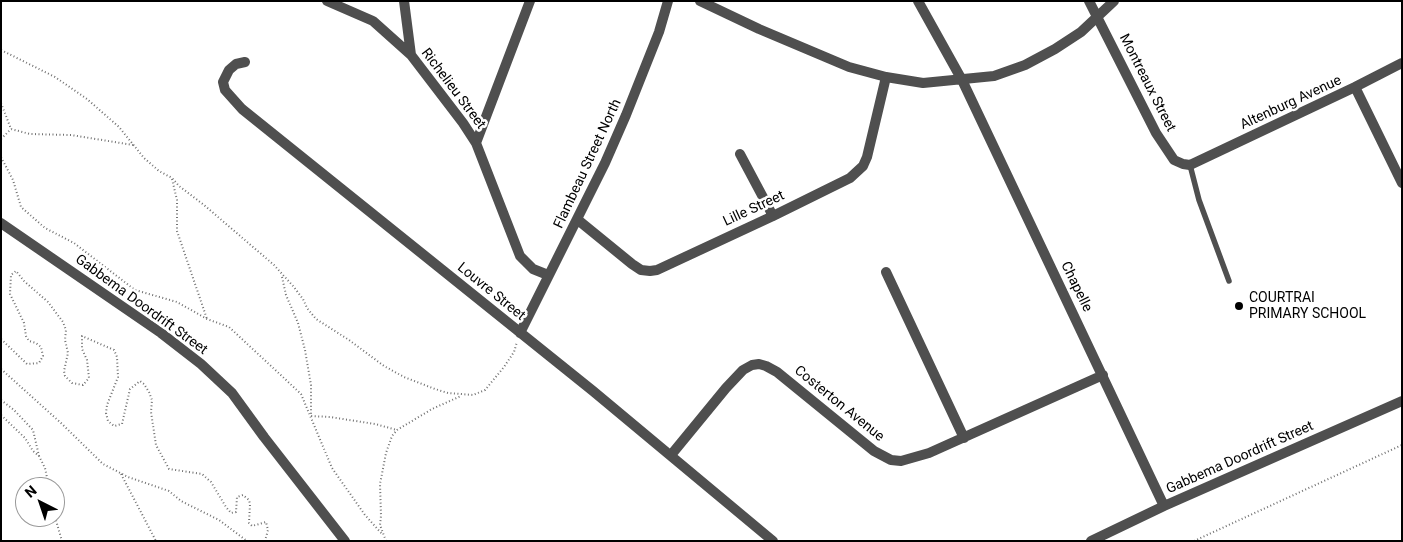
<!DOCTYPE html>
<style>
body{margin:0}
#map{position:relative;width:1403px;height:542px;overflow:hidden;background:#fff;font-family:Roboto,sans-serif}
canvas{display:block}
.frame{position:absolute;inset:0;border:2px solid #000;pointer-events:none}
.north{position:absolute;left:15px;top:477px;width:50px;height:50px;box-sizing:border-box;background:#fff;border:1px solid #999;border-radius:50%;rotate:319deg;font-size:14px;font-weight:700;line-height:20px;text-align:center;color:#000}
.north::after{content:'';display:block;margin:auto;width:18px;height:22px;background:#000;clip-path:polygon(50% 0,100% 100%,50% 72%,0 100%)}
</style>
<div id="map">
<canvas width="1403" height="542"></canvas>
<div class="frame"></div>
<div class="north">N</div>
</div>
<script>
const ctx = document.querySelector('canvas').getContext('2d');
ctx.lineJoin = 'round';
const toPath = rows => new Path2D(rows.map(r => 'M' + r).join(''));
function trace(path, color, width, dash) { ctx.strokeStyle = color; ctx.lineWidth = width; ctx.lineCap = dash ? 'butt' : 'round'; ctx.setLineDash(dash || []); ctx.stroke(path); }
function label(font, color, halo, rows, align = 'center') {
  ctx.font = font + ' Roboto,sans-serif'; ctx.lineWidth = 5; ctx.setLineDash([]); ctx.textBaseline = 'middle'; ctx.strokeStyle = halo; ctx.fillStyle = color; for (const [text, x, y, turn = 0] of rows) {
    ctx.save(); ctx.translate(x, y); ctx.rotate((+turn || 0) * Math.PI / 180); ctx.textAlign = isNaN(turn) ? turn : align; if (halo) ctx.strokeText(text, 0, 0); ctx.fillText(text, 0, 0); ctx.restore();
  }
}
trace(toPath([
 [1,50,55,77,87,99,119,127,144,158,159,171,172,178,179,186,204,205,274,265,293,286,303,299,307,308,316,319,349,340,384,366,404,377,435,389,448,393,473,395,485,390,504,367,514,352,517,342],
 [1,103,11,129,30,134,71,135,133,145],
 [1,139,11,129],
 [1,157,13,180,21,207,45,228,74,243,135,290,177,302,207,319,229,327,285,379,301,394,332,468,365,515,382,534],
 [172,179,177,200,177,231,207,319],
 [282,277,286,295,298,323,305,350,311,385,311,416,330,417,375,424,397,430],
 [1,339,27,364,39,363,43,356,41,347,36,343,29,341,26,336,24,323,10,294,11,275,16,271,24,281,48,302,63,322,66,330,65,340,68,353,64,371,65,376,72,383,83,385,89,378,87,360,82,349,82,336,114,350,117,357,118,377,107,405,106,413,108,421,114,426,122,424,130,389,140,381,144,384,149,392,152,400,151,412,156,445,169,469,202,474,211,482,226,507,231,513,236,512,237,497,243,495,249,500,250,504,249,523,252,526,266,522,268,530,265,541],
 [1,369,61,423,103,464,128,477,169,491,181,501,219,520,247,541],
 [1,400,14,410,33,430,39,456],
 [1,415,25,438,33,451,39,456,45,468,49,487],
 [121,474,156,541],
 [55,517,62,541],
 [386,541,380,525,381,516,380,484,386,453,392,436,397,430,432,409,461,396],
 [1194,541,1402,445]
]), '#717171', 2, [1, 2.5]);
trace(toPath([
 [1190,165,1199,200,1229,281]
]), '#4f4f4f', 5.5);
trace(toPath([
 [327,1,373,21,411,55,463,123,476,143,520,256,533,269,548,275],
 [404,1,411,55],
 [700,1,759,29,849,67,886,77,923,83,994,76,1025,65,1055,49,1081,32,1114,1],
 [918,1,962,80,1164,506],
 [1089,1,1156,133,1174,160,1183,164,1190,165,1355,87,1402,63],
 [245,62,236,64,229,70,223,82,225,90,242,109,593,391,773,541],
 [1355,87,1402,183],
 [476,143,530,1],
 [740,154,773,216],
 [578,220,632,264,641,270,650,271,657,270,773,216,850,178,863,166,867,157,886,77],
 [1,223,161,333,201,364,232,393,264,437,345,541],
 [886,272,964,438],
 [520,333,605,163,626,115,659,32,668,1],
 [671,455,726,388,743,370,752,365,759,364,766,366,777,372,874,451,891,460,901,461,929,453,1103,375],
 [1091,541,1164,506,1402,401]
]), '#4f4f4f', 10);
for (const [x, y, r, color] of [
 [1239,306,5,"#000"]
]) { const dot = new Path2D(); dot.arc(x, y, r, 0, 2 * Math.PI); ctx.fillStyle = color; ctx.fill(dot); trace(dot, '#fff', 2); }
label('14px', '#000', '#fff', [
 ["Montreaux Street",1147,83,63],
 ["Richelieu Street",453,89,53],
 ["Altenburg Avenue",1291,103,-25],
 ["Flambeau Street North",588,164,-65],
 ["Lille Street",754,209,-25],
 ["Chapelle",1076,287,64],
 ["Louvre Street",491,292,39],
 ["Gabbema Doordrift Street",141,305,36],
 ["Costerton Avenue",839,404,39],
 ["Gabbema Doordrift Street",1240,458,-24]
]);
label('14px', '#000', '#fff', [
 ["COURTRAI",1249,298],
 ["PRIMARY SCHOOL",1249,314]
], 'left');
</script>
